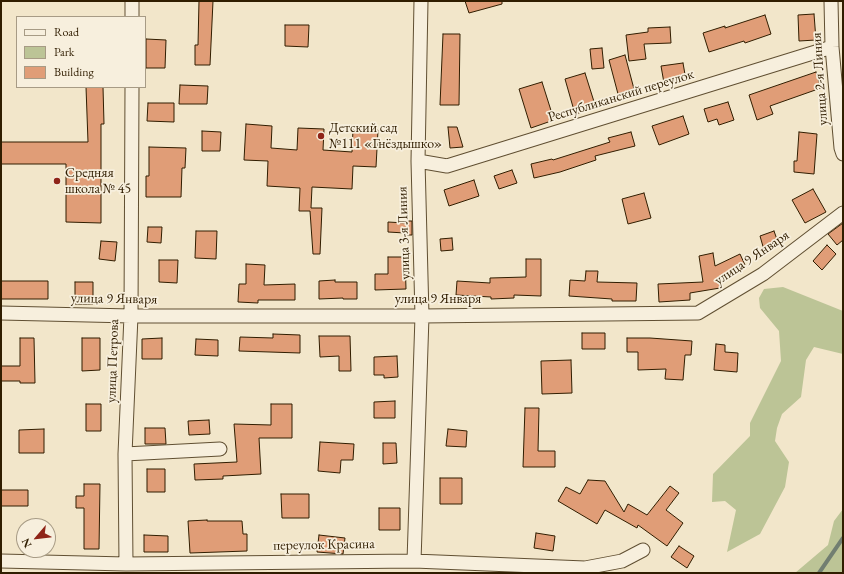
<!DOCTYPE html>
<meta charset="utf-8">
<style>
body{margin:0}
#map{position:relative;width:844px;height:574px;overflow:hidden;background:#f2e6ca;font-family:"EB Garamond",serif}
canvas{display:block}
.frame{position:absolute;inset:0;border:2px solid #301d00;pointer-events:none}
.legend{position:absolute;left:16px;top:16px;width:130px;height:72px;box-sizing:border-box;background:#f7efdd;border:1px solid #a79b85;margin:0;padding:5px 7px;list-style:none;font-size:12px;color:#301d00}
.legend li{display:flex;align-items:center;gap:8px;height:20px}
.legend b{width:20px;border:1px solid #a79b85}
.north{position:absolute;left:16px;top:518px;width:40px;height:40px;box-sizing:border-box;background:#f7efdd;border:1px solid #a79b85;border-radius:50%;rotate:242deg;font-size:11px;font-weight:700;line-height:16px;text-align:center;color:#301d00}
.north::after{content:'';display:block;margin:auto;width:14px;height:18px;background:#8f2418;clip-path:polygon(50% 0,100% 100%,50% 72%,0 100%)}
</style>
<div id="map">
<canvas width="844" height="574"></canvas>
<div class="frame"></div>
<ul class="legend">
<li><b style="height:5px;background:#f7efdd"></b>Road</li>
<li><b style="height:11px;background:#bcc496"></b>Park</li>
<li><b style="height:11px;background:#e09d77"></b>Building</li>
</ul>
<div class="north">N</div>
</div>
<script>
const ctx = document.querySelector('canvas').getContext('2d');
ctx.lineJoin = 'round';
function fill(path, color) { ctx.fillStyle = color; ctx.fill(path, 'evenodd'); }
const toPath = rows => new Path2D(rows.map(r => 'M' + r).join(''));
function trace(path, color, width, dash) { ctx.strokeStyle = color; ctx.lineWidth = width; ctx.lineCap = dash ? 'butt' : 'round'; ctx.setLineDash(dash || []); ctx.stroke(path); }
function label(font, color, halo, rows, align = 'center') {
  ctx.font = font + ' "EB Garamond",serif'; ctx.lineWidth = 3.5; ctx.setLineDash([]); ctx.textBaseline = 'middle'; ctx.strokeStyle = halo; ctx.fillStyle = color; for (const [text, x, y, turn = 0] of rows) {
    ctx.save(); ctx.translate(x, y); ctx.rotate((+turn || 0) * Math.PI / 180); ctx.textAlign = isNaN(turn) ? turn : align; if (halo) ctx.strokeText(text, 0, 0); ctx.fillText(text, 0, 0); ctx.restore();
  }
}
fill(toPath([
 [783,287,843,311,843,354,814,347,806,360,801,397,782,414,777,428,775,441,789,462,785,487,760,534,727,552,736,510,725,501,712,502,713,474,750,436,750,423,781,361,779,331,760,308,759,298,764,289],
 [843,509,843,573,795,573,828,545,834,521]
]), '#bcc496');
trace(toPath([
 [819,573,843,538]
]), '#717e71', 4);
const building = toPath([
 [199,1,213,1,210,65,195,65,195,45,198,45,199,1],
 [465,1,502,1,502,4,469,13,465,1],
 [814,14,816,40,799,41,798,15,814,14],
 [765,15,771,34,745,43,744,41,709,52,703,33,725,26,725,28,765,15],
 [285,25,309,25,308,47,285,46,285,25],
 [670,27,671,43,644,44,646,59,629,61,626,35,648,32,648,28,670,27],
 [443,34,460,34,459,105,440,105,443,34],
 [146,39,166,40,165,68,146,68,146,39],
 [602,48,604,68,592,69,590,49,602,48],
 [625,55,634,89,618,94,609,60,625,55],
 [683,63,686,80,664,83,661,66,683,63],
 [816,72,821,88,770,106,773,114,757,120,749,95,816,72],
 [585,73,596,108,575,114,565,79,585,73],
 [542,82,554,120,531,128,519,89,542,82],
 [180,85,208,86,207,104,179,104,180,85],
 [86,87,103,87,104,124,101,124,101,223,66,222,66,164,1,164,1,142,88,142,86,87],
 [728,102,734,120,719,125,717,119,708,122,704,109,728,102],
 [148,103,174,103,174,122,147,121,148,103],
 [683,116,689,134,659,145,652,126,683,116],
 [246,124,272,126,271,148,297,150,298,128,324,129,323,150,352,152,353,129,378,130,376,167,353,166,352,189,312,187,311,208,322,208,320,254,313,254,310,211,299,211,300,188,267,186,268,161,244,160,246,124],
 [448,127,457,127,463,147,450,148,448,127],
 [202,131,221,132,220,151,202,151,202,131],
 [631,132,635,146,595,156,596,160,560,172,534,178,531,164,552,159,553,160,610,142,608,138,631,132],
 [799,132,817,134,814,174,794,172,794,161,797,161,799,132],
 [149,147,186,148,185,168,182,168,181,197,146,197,146,176,149,176,149,147],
 [512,170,517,183,499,189,494,176,512,170],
 [474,180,479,196,449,206,444,190,474,180],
 [813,189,826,212,805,223,792,200,813,189],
 [644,193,651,218,628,224,622,199,644,193],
 [405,221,412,221,412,235,405,235,405,233,388,232,388,222,405,223,405,221],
 [843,223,843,240,837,245,828,234,843,223],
 [148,227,162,227,161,243,147,242,148,227],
 [196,231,217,231,216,259,195,258,196,231],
 [774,231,779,245,764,250,760,236,774,231],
 [452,238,453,250,441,251,440,239,452,238],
 [101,241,117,242,115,261,99,259,101,241],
 [827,245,836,254,822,270,813,261,827,245],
 [713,253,715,266,740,254,745,265,717,279,717,281,719,281,720,288,690,293,690,300,659,302,658,284,703,282,699,256,713,253],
 [388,257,405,257,406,289,375,290,375,274,388,274,388,257],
 [526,259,541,259,541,296,514,295,514,298,491,299,491,297,456,295,457,281,490,283,490,278,526,277,526,259],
 [159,260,178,260,177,283,159,282,159,260],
 [246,264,265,265,264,285,295,284,295,300,258,300,258,303,238,302,239,284,246,284,246,264],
 [586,271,598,271,597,282,637,283,636,301,612,301,612,299,569,296,570,280,585,281,586,271],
 [335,280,335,282,357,282,357,299,343,299,343,298,319,299,319,281,335,280],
 [1,281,48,281,48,299,1,299,1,281],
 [75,282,93,282,93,304,75,304,75,282],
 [582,333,605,333,605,349,582,349,582,333],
 [273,334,300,335,300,353,239,351,240,337,273,338,273,334],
 [319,336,350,336,351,371,339,371,339,356,320,357,319,336],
 [20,338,34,338,35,383,20,383,20,381,1,381,1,366,20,366,20,338],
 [82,338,100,338,100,370,82,371,82,338],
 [162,338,162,359,142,359,142,339,162,338],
 [627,338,650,338,692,341,691,355,685,355,683,380,665,379,666,369,638,370,638,352,627,352,627,338],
 [196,339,218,340,218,356,195,355,196,339],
 [716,344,725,345,725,352,738,353,737,372,714,370,716,344],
 [397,356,398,377,384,378,384,375,374,375,374,357,397,356],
 [571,360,572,393,542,394,541,361,571,360],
 [395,401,395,418,374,418,374,402,395,401],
 [86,404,101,404,101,431,86,431,86,404],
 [271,404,292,404,292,438,259,438,261,474,223,476,223,479,195,480,194,464,237,462,234,424,271,425,271,404],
 [525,408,539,408,538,451,555,451,555,467,523,467,525,408],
 [209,420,210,434,189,435,188,421,209,420],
 [145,428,165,428,166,444,145,444,145,428],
 [44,429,44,453,19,453,19,430,44,429],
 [448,429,467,431,466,447,446,446,448,429],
 [320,442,354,444,353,460,341,460,340,473,318,471,320,442],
 [383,443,396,443,397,463,383,464,383,443],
 [147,469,165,469,165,492,147,492,147,469],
 [440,478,462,478,462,504,440,504,440,478],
 [588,480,605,481,624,512,628,504,647,515,670,486,679,493,666,510,683,523,667,546,638,525,637,528,605,510,597,524,558,501,566,487,580,494,588,480],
 [84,484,100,484,99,549,84,549,84,508,76,508,76,496,84,496,84,484],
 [1,490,28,490,28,506,1,506,1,490],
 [281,494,309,494,309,518,282,518,281,494],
 [379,508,400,508,400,530,379,530,379,508],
 [207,520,207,521,242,521,243,534,247,534,247,551,190,553,188,521,207,520],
 [536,533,555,536,553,551,534,548,536,533],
 [144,535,168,536,168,552,144,552,144,535],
 [319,535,345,538,343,554,317,552,319,535],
 [679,546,694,556,687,568,671,557,679,546]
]);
fill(building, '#e09d77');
trace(building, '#301d00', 1);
const minor = toPath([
 [831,1,832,47,841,148,843,154],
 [132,17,132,1],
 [418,161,447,166,832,47],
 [1,313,131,316,422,316,698,313,763,274,843,213],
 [125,454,220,449],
 [1,561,126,564,414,561,585,568,622,561,643,550],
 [414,561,422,316,418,161,421,1],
 [126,564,125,454,131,316,132,87]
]);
trace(minor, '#604f32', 15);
trace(minor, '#f7efdd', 13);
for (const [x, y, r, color] of [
 [321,136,4,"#8f2418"],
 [57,181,4,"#8f2418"]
]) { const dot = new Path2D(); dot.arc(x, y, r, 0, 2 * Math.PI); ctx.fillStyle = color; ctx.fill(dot); trace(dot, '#f7efdd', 1.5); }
label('14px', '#301d00', '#f7efdd', [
 ["улица 2-я Линия",820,79,-94],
 ["Республиканский переулок",621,96,-17],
 ["улица 3-я Линия",404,233,-92],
 ["улица 9 Января",752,258,-34],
 ["улица 9 Января",114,299,1],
 ["улица 9 Января",438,299],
 ["улица Петрова",113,361,-88],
 ["переулок Красина",324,545,-1]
]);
label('14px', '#301d00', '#f7efdd', [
 ["Детский сад",329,128],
 ["№111 «Гнёздышко»",329,144],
 ["Средняя",65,173],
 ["школа № 45",65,189]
], 'left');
</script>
